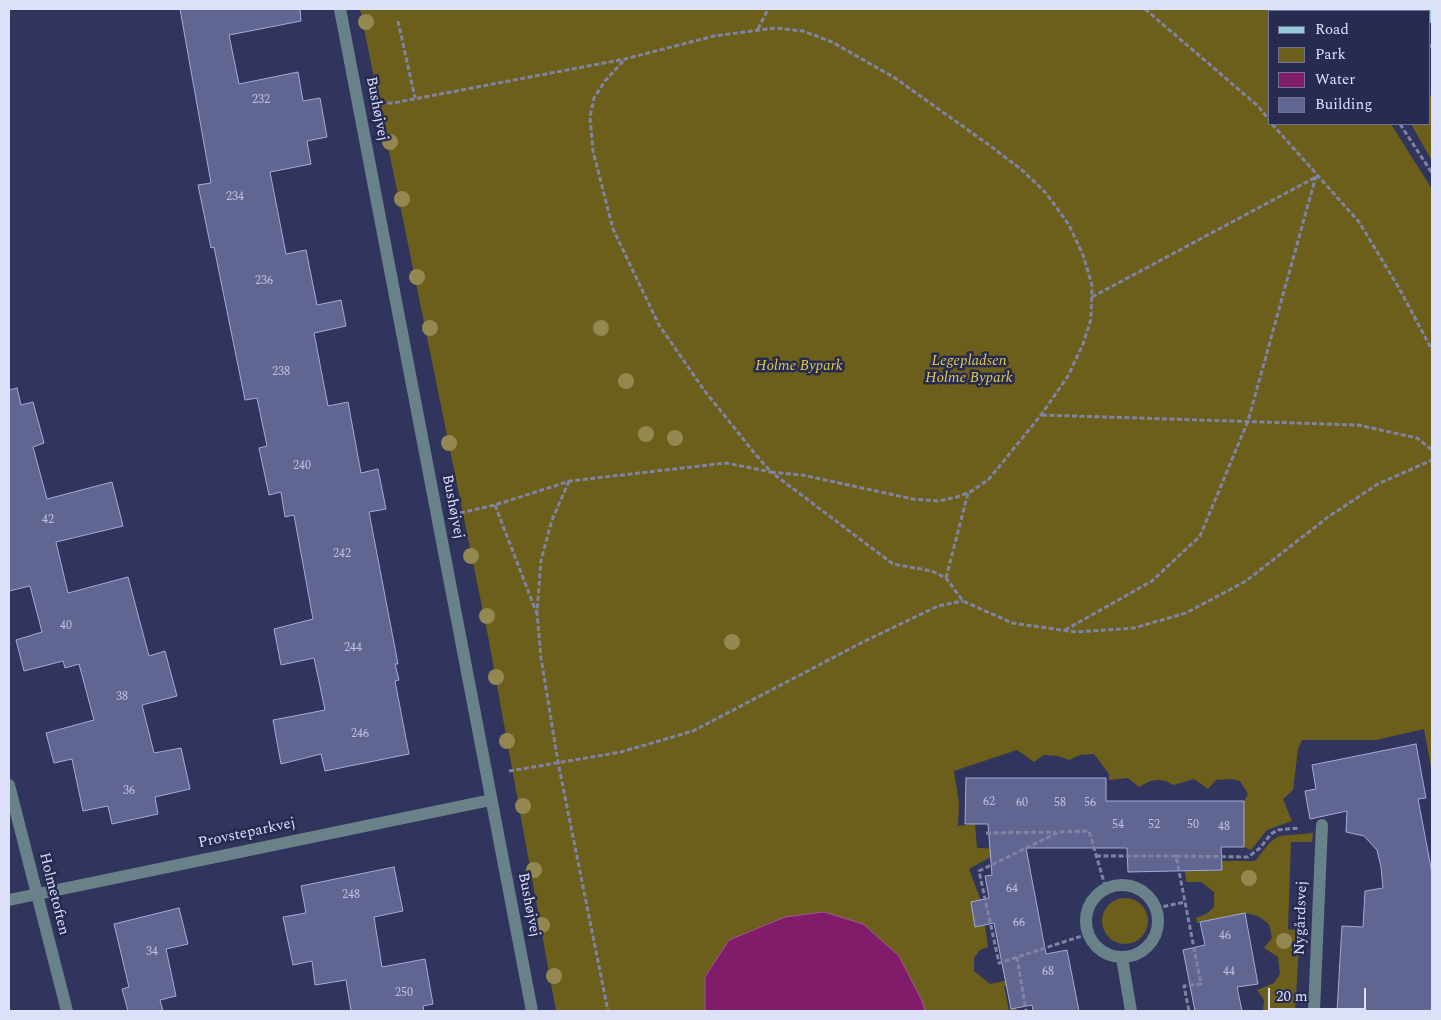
<!DOCTYPE html>
<meta charset="utf-8">
<style>
body{margin:0}
#map{position:relative;width:1441px;height:1020px;overflow:hidden;background:#31345c;font-family:Spectral,serif}
canvas{display:block}
.frame{position:absolute;inset:0;border:10px solid #dce0f9;pointer-events:none}
.legend{position:absolute;left:1268px;top:10px;width:162px;height:115px;box-sizing:border-box;background:#272a51;border:1px solid #6f7394;margin:0;padding:6px 9px;list-style:none;font-size:15px;color:#dce0f9}
.legend li{display:flex;align-items:center;gap:10px;height:25px}
.legend b{width:25px;border:1px solid #6f7394}
.scale{position:absolute;left:1268px;top:988px;width:98px;height:22px;box-sizing:border-box;border:2px solid #dce0f9;border-top:0;padding-left:6px;font-size:15px;line-height:18px;white-space:nowrap;color:#dce0f9;-webkit-text-stroke:4px #272a51;paint-order:stroke}
</style>
<div id="map">
<canvas width="1441" height="1020"></canvas>
<div class="frame"></div>
<ul class="legend">
<li><b style="height:6px;background:#96cadb"></b>Road</li>
<li><b style="height:14px;background:#6b5f1b"></b>Park</li>
<li><b style="height:14px;background:#801c69"></b>Water</li>
<li><b style="height:14px;background:#606591"></b>Building</li>
</ul>
<div class="scale">20 m</div>
</div>
<script>
const ctx = document.querySelector('canvas').getContext('2d');
ctx.lineJoin = 'round';
function fill(path, color) { ctx.fillStyle = color; ctx.fill(path, 'evenodd'); }
const toPath = rows => new Path2D(rows.map(r => 'M' + r).join(''));
function trace(path, color, width, dash) { ctx.strokeStyle = color; ctx.lineWidth = width; ctx.lineCap = dash ? 'butt' : 'round'; ctx.setLineDash(dash || []); ctx.stroke(path); }
function label(font, color, halo, rows, align = 'center') {
  ctx.font = font + ' Spectral,serif'; ctx.lineWidth = 5; ctx.setLineDash([]); ctx.textBaseline = 'middle'; ctx.strokeStyle = halo; ctx.fillStyle = color; for (const [text, x, y, turn = 0] of rows) {
    ctx.save(); ctx.translate(x, y); ctx.rotate((+turn || 0) * Math.PI / 180); ctx.textAlign = isNaN(turn) ? turn : align; if (halo) ctx.strokeText(text, 0, 0); ctx.fillText(text, 0, 0); ctx.restore();
  }
}
fill(toPath([
 [360,9,1354,9,1357,11,1270,11,1270,124,1391,124,1432,189,1432,773,1424,729,1376,740,1302,740,1298,749,1293,790,1283,799,1292,821,1267,830,1251,850,1244,847,1244,801,1248,794,1240,781,1231,779,1216,780,1208,789,1194,779,1173,785,1166,781,1158,780,1150,781,1139,787,1128,778,1109,780,1109,774,1094,754,1080,755,1069,760,1058,756,1044,755,1034,762,1017,750,954,771,959,803,958,826,975,824,977,848,1005,849,969,869,981,901,971,902,975,926,985,925,988,947,980,950,974,958,974,971,990,984,1009,980,1009,985,1004,986,1009,1010,1016,1008,1017,1011,556,1011,488,636],
 [1430,95,1432,98,1432,161,1411,124,1430,124],
 [1313,833,1312,842,1291,842,1288,929,1300,931,1295,1011,1263,1011,1264,1000,1257,990,1274,983,1280,974,1278,957,1264,948,1272,938,1269,924,1258,916,1245,913,1197,923,1196,918,1206,914,1214,907,1214,892,1201,882,1186,882,1184,862,1196,871,1221,870,1222,861,1255,861,1270,842,1279,836],
 '1102 921a23 23 0 1 1 46 0a23 23 0 1 1-46 0Z'
]), '#6b5f1b');
const water = toPath([
 [824,912,863,924,899,956,922,1001,925,1011,705,1011,705,977,729,940,785,917,824,912]
]);
fill(water, '#801c69');
trace(water, '#9c5794', 1);
const building = toPath([
 [180,9,300,9,301,21,229,35,239,84,298,72,303,101,320,98,327,137,307,141,311,164,270,172,286,254,306,250,317,305,341,300,346,326,314,333,328,406,348,402,361,473,378,469,386,509,369,512,398,664,395,664,399,680,395,681,409,754,325,771,321,754,281,764,273,720,325,710,314,658,281,665,274,629,313,619,294,515,285,517,281,492,269,495,259,448,267,446,257,398,245,400,214,247,211,248,198,185,211,183,180,9],
 [17,388,21,405,33,402,44,443,33,447,47,499,112,482,123,526,56,542,68,593,128,577,149,656,165,651,177,696,142,705,154,753,181,748,190,789,155,797,158,814,112,824,108,806,83,811,72,759,54,763,46,733,94,720,79,664,65,668,63,661,24,671,16,640,42,632,30,586,9,591,9,390,17,388],
 [1416,744,1426,798,1418,799,1432,873,1432,1011,1337,1011,1342,926,1363,927,1365,891,1383,888,1381,867,1377,850,1364,836,1346,832,1347,811,1310,819,1305,791,1316,789,1312,765,1416,744],
 [966,778,1106,778,1106,801,1244,801,1244,847,1221,847,1222,870,1128,872,1127,848,1026,848,1046,954,1067,950,1079,1011,1033,1011,1032,1005,1011,1009,994,923,975,927,971,902,989,898,985,876,992,875,988,824,965,824,966,778],
 [394,867,403,911,374,917,382,967,425,959,433,1004,423,1006,424,1011,351,1011,346,980,315,985,312,961,293,965,283,917,306,913,301,886,394,867],
 [179,908,188,944,166,949,176,996,160,1000,163,1011,128,1011,122,989,129,987,114,924,179,908],
 [1245,913,1258,984,1237,987,1242,1011,1195,1011,1183,950,1205,945,1200,922,1245,913]
]);
fill(building, '#606591');
trace(building, '#a4abdb', 1);
trace(toPath([
 [1145,9,1258,106,1270,121],
 [398,21,415,98],
 [758,29,768,9],
 [1430,47,1432,45],
 [380,103,393,103,625,59,714,36,775,28,803,31,832,42,895,78,989,145,1022,170,1046,193,1069,225,1083,255,1092,285,1091,319,1083,344,1068,376,1041,415,989,479,972,491,957,497,938,501,913,499,802,475,771,472,756,455,704,390,659,325,613,229,593,151,590,117,594,98,605,81,625,59],
 [1272,124,1359,222,1399,288,1432,350],
 [1400,124,1432,173],
 [1092,297,1316,177],
 [1042,415,1358,425,1417,438,1432,450],
 [569,481,552,520,541,560,537,612,541,658,558,762,608,1011],
 [495,505,537,614],
 [460,513,495,505,570,481,726,463,771,472,893,564,932,571,946,578,963,601,1012,623,1076,632,1134,628,1186,613,1246,581,1328,517,1378,484,1432,460],
 [946,578,968,493],
 [1065,630,1152,581,1200,536,1248,421,1316,176],
 [509,771,621,752,693,731,861,643,938,606,963,601],
 [986,833,1056,832],
 [1096,856,1176,856,1201,984,1184,986,1189,1011],
 [1176,856,1248,857,1260,848,1271,834,1278,830,1299,828],
 [1156,908,1185,902],
 [1088,934,999,963,979,871,1059,832,1089,831,1106,889],
 [1017,957,1026,1011]
]), '#8083a4', 3, [5, 2.5]);
trace(toPath([
 [340,9,532,1011],
 [9,785,67,1011],
 '1086 921a36 36 0 1 1 72 0a36 36 0 1 1-72 0Z',
 [9,900,491,800],
 [1122,958,1131,1011],
 [1314,1011,1322,825]
]), '#69828a', 12);
trace(toPath([
 [1430,14,1432,17]
]), '#96cadb', 12);
ctx.fillStyle = '#938850';
for (const [x, y] of [
 [366,22],
 [390,142],
 [402,199],
 [417,277],
 [430,328],
 [601,328],
 [626,381],
 [646,434],
 [675,438],
 [449,443],
 [471,556],
 [487,616],
 [732,642],
 [496,677],
 [507,741],
 [523,806],
 [534,870],
 [1249,878],
 [542,925],
 [1284,941],
 [554,976]
]) { ctx.beginPath(); ctx.arc(x, y, 8, 0, 2 * Math.PI); ctx.fill(); }
label('12px', '#bdc1df', null, [
 ["232",261,101],
 ["234",235,198],
 ["236",264,282],
 ["238",281,373],
 ["240",302,467],
 ["42",48,521],
 ["242",342,555],
 ["40",66,627],
 ["244",353,649],
 ["38",122,698],
 ["246",360,735],
 ["36",129,792],
 ["62",989,803],
 ["60",1022,804],
 ["58",1060,804],
 ["56",1090,804],
 ["54",1118,826],
 ["52",1154,826],
 ["50",1193,826],
 ["48",1224,828],
 ["64",1012,890],
 ["248",351,896],
 ["66",1019,924],
 ["46",1225,937],
 ["34",152,953],
 ["68",1048,973],
 ["44",1229,973],
 ["250",404,994]
]);
label('15px', '#dce0f9', '#272a51', [
 ["Bushøjvej",376,109,79],
 ["Bushøjvej",452,507,79],
 ["Provsteparkvej",247,834,-12],
 ["Holmetoften",53,894,76],
 ["Bushøjvej",528,905,79],
 ["Nygårdsvej",1302,918,-88]
]);
label('italic 15px', '#e4cc47', '#272a51', [
 ["Legepladsen",969,362],
 ["Holme Bypark",969,379],
 ["Holme Bypark",799,367]
]);
</script>
